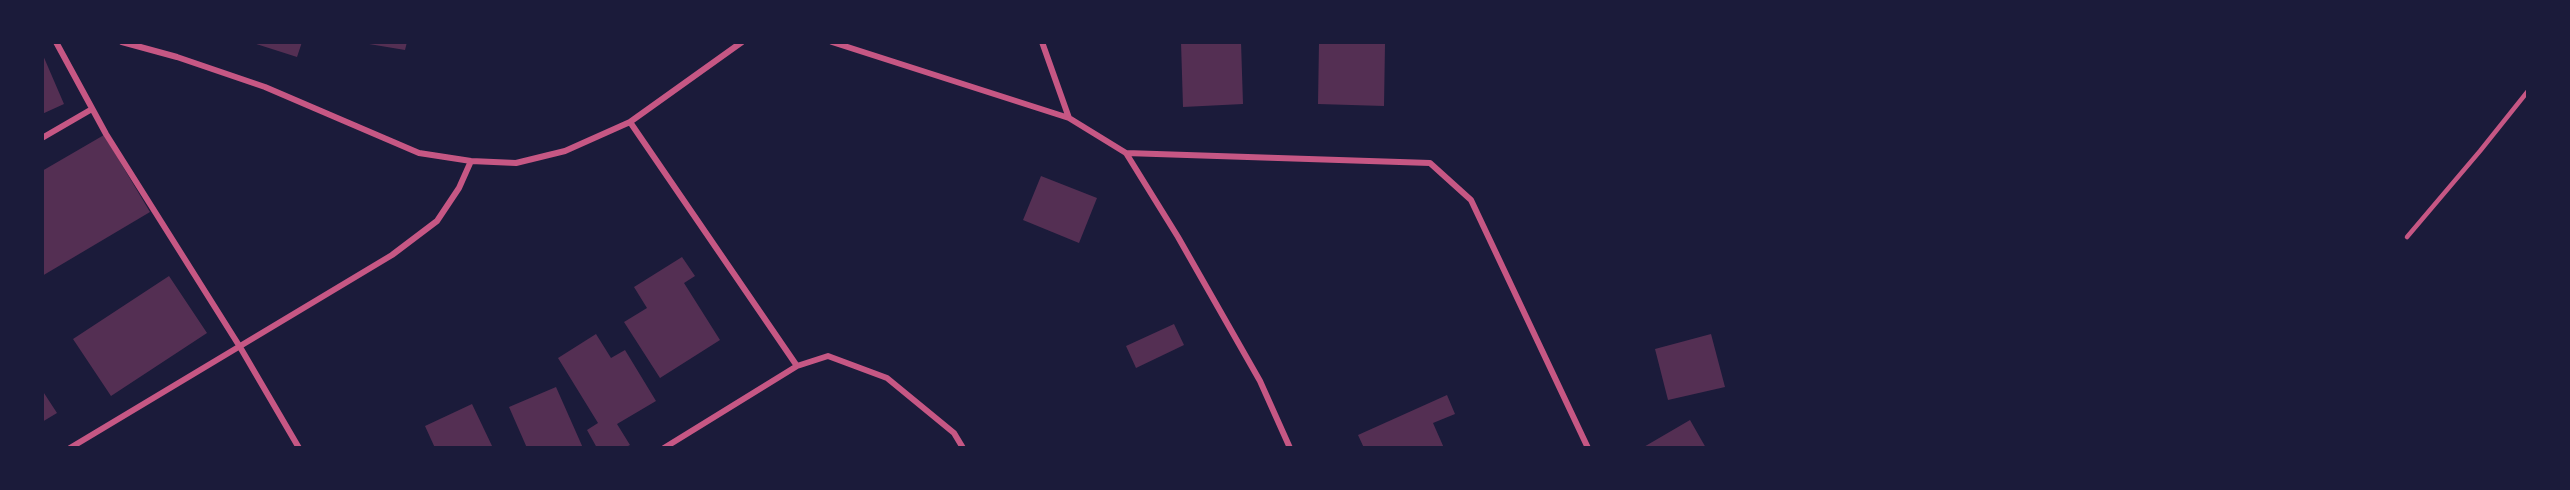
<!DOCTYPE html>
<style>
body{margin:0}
#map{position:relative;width:2570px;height:490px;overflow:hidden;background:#1b1b3a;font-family:Barlow,sans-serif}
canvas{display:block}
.frame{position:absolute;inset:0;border:44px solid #1b1b3a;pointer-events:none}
</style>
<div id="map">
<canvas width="2570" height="490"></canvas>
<div class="frame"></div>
</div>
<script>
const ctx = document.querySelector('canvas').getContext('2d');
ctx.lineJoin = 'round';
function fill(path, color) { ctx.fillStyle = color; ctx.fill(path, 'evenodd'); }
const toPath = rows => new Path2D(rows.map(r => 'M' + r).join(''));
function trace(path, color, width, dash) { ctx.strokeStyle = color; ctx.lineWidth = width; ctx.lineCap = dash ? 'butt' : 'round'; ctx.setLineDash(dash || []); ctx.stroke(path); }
fill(toPath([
 [250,42,302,42,297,57],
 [357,42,407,42,405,50],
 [1181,42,1241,42,1243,104,1183,107],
 [1319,42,1385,44,1384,106,1318,104],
 [42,53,64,104,42,114],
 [104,135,150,212,42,276,42,171],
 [1041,176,1097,198,1079,243,1023,220],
 [682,257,695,276,684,283,720,340,660,378,624,322,647,308,634,287],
 [169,276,207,333,111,396,73,339],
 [1174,324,1184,345,1136,368,1126,346],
 [596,334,611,358,625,350,656,401,617,424,630,445,624,448,597,448,587,430,598,423,558,358],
 [1711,334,1725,387,1668,400,1655,349],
 [556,387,583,448,527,448,509,407],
 [42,390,57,413,42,422],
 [1447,395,1455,414,1433,423,1444,448,1364,448,1358,435],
 [472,404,493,448,435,448,425,426],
 [1690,420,1706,448,1642,448]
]), '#542f53');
trace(toPath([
 [2407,237,2480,151,2528,91]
]), '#c65784', 4.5);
trace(toPath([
 [56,42,106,134,240,347,299,448],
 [122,42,177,57,265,87,419,153,471,161,516,163,565,151,630,122,742,42],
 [832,42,1069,118,1126,153,1178,237,1260,381,1290,448],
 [1042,42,1069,118],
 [630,122,797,366,828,356,887,378,954,433,963,448],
 [42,138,92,109],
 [1126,153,1430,163,1471,200,1588,448],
 [70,448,392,255,437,221,459,188,471,161],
 [664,448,797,366]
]), '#c65784', 6);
</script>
